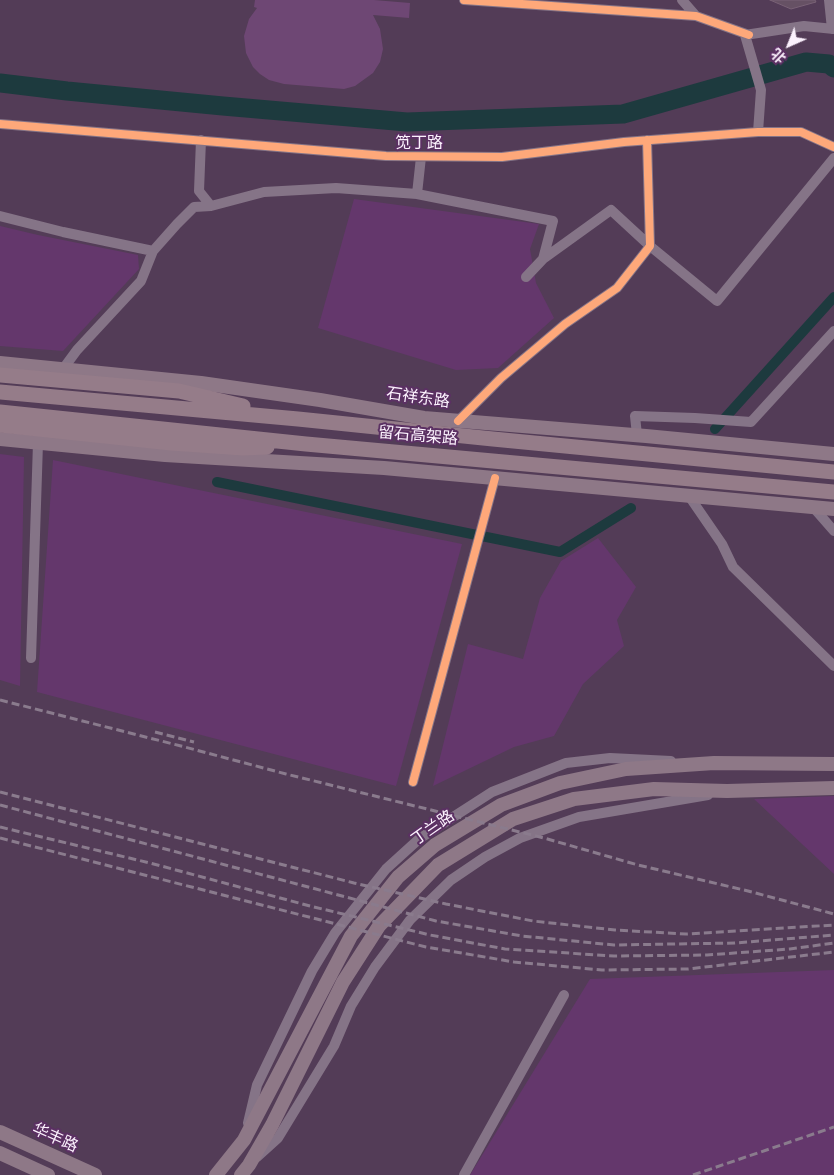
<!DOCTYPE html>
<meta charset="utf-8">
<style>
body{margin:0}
#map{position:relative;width:834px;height:1175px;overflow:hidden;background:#533c57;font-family:"Noto Sans","Noto Sans SC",sans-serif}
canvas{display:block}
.north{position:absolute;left:764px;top:20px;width:50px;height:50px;-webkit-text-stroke:4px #5b3063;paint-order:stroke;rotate:224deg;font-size:14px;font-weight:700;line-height:20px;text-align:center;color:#fbf1fd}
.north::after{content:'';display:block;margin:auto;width:18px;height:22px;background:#fbf1fd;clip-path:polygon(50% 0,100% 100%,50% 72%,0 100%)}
</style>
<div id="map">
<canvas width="834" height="1175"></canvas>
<div class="north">北</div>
</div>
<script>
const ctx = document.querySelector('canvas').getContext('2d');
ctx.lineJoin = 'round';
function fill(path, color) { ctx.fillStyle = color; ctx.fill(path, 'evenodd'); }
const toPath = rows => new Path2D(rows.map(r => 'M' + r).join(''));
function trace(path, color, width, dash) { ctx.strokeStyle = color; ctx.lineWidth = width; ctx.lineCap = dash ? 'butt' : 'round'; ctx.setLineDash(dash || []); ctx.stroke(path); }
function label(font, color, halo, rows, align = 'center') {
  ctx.font = font + ' "Noto Sans","Noto Sans SC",sans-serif'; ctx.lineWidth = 4; ctx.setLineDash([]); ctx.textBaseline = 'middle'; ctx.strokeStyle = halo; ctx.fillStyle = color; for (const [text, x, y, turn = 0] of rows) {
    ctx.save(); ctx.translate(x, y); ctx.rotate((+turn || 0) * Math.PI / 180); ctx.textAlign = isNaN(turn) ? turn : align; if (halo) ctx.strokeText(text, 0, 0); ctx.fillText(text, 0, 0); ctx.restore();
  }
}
fill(toPath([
 [354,199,539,224,530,249,536,283,554,318,498,368,456,370,318,328],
 [0,226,38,235,138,255,139,269,63,351,0,346],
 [0,454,24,457,20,686,0,680],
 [53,460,462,544,396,786,37,692],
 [598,538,636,587,617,620,624,646,583,684,554,736,514,747,433,786,468,644,523,659,540,598,561,561],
 [834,796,834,874,754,799],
 [834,970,834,1175,470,1175,590,979]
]), '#64376c');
fill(toPath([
 [255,0,374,0,410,3,409,18,373,15,380,29,383,49,380,62,373,73,355,86,344,89,284,84,269,80,260,74,253,67,246,53,244,36,249,19,257,8,254,7]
]), '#6e4774');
trace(toPath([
 [715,429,834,297],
 [217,482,560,552,631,508]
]), '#1d3a3e', 10);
trace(toPath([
 [0,83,67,91,223,106,407,122,623,114,806,62,829,64,834,68]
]), '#1d3a3e', 19);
const building = toPath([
 [770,0,815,0,816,2,791,9,770,0]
]);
fill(building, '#665164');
trace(building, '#796276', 1);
trace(toPath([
 [464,0,696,16,749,35],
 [682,0,696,16],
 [829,0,832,29],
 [0,124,386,156,502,157,624,142,758,132,801,132,834,147],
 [758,132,761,90,745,35,804,26,834,29],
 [201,140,199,191,211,206,264,192,336,188,417,194],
 [421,157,417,194,553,221,543,259],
 [0,216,63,232,153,251],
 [526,277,543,259,611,210,650,246,717,301,834,158],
 [63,369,77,350,141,281,153,251,177,224,194,207,211,206],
 [458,421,501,378,565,324,617,288,650,246,647,140],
 [637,435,635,416,695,418,751,422,834,331],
 [689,496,722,544,733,567,834,666],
 [813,507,834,531],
 [31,658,38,443],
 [413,782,495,478],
 [248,1123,257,1085,312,971,335,933,386,869,419,839,492,792,566,763,610,758,671,761],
 [257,1157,278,1138,334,1046,351,1006,375,967,410,920,451,880,485,857,520,838,579,817,708,795],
 [464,1175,564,995]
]), '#857487', 10);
trace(toPath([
 [0,363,201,383,320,400,424,418,646,436,834,454],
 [0,439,165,455,384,468,834,509],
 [0,1132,95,1175],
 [0,1153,48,1175],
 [216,1175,244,1140,351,936,398,877,435,845,501,805,560,783,626,769,714,763,834,764],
 [241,1175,249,1165,272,1125,343,982,379,926,438,865,513,819,574,799,654,789,727,791,834,788]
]), '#8e7887', 14);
trace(toPath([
 [0,375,179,391,243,406],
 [0,392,298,419,493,439,834,472],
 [0,412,306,444,834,492],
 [0,425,171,443,243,448,267,447]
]), '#957c89', 15);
trace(toPath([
 [0,700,181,746,286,774,544,838,638,865,748,891,834,914],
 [155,732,194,742],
 [0,792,354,883,446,904,533,921,615,930,686,934,834,925],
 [0,805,436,921,522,936,614,945,735,943,834,935],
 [0,827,150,863,310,906,430,935,505,949,614,956,707,955,790,949,834,943],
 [0,838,426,947,514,962,602,970,688,969,834,952],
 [693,1175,834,1127]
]), '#8a7b8d', 3, [8, 4]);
trace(toPath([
 [464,0,696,16,749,35],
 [0,124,386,156,502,157,624,142,758,132,801,132,834,147],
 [458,421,501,378,565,324,617,288,650,246,647,140],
 [413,782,495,478]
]), '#fea87a', 8);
label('16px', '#fbf1fd', '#5b3063', [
 ["笕丁路",419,143],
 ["石祥东路",418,398,8],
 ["留石高架路",418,436,5],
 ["丁兰路",433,828,-35],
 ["华丰路",55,1138,24]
]);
</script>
